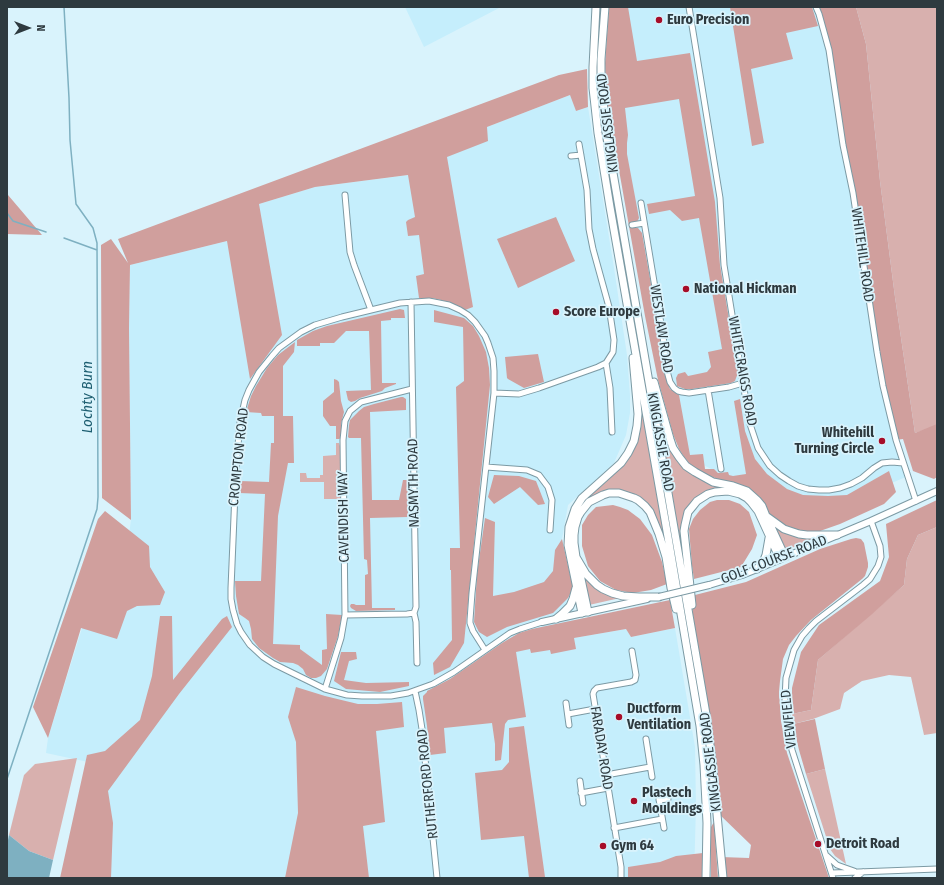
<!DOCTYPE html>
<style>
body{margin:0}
#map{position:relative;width:944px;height:885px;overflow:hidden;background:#d9f3fc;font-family:"Fira Sans Condensed",sans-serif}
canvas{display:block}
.frame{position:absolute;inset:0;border:8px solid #2e3a3f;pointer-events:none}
.north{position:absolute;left:8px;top:8px;width:40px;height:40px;-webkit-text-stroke:3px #d9f3fc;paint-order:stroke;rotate:90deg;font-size:11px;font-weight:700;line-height:16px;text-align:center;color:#2e3a3f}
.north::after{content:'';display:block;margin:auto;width:14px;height:18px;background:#2e3a3f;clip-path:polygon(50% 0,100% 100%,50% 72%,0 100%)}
</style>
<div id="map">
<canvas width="944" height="885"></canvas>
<div class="frame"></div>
<div class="north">N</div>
</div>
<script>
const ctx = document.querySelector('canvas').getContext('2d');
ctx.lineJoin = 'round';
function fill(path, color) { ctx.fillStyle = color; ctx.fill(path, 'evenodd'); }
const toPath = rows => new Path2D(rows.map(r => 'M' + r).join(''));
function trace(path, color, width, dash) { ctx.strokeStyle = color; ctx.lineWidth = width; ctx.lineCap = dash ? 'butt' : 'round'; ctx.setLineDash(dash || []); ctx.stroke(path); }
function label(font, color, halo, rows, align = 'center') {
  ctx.font = font + ' "Fira Sans Condensed",sans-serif'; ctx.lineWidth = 3.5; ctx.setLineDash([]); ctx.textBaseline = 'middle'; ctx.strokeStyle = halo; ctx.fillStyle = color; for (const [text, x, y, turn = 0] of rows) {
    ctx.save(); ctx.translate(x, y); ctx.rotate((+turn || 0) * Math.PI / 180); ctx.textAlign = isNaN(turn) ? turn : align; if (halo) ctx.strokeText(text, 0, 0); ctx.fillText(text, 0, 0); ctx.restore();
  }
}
fill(toPath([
 [405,7,501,7,424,47],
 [617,7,816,7,829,50,885,393,908,476,838,506,746,486,689,458,670,406,624,198],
 [570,95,576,111,588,107,614,268,627,355,630,395,630,413,626,435,614,463,568,505,562,539,573,588,574,638,626,629,631,637,675,628,695,747,696,806,694,878,81,878,88,762,46,753,48,738,82,628,122,583,131,520,129,328,130,265,227,241,259,204,315,187,409,175,487,127]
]), '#c5eefc');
fill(toPath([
 [856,7,937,7,937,426,915,433,895,297,880,181,866,44],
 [640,390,667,547,655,516,622,491,586,502,571,529,583,500,628,458],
 [657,409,659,409,666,437,679,462,734,489,759,508,723,488,687,511,685,557,682,557],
 [336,443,339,443,340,446,341,508,339,511,337,511,337,499,324,499,324,482,300,482,300,473,306,473,307,478,320,478,320,475,323,475,323,456,336,455],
 [773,525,814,538,785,551],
 [937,527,937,733,924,735,911,677,889,675,862,681,844,693,840,709,813,719,793,724,792,714,811,710,818,660,904,585,907,559,918,535],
 [583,575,620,598,589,605],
 [77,758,53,860,29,851,9,835,24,775,35,764],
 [825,769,846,864,835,856,830,849,806,774]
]), '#d8b0ae');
fill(toPath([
 [609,7,628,7,637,61,690,53,715,202,720,265,738,373,736,378,735,381,731,383,692,389,685,389,677,386,676,378,678,374,685,372,688,376,707,372,711,367,708,352,722,349,699,218,682,221,670,210,649,214,647,204,695,196,679,99,625,108,628,135,627,143,627,154,639,218,637,222,631,223,632,228,638,228,642,233,661,341,665,376,670,389,679,395,690,455,703,454,705,469,714,469,718,473,728,472,729,475,733,476,746,474,734,401,740,399,745,431,755,459,767,474,787,489,803,495,828,496,847,495,889,471,896,492,884,504,840,524,820,531,799,534,792,532,723,481,705,474,697,470,690,464,684,457,679,449,673,434,658,380,645,316,606,97,605,63],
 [730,7,812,7,818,26,786,33,793,59,751,69,764,143,752,146],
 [816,7,856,7,866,44,880,181,895,297,915,433,937,424,937,477,934,479,913,471,903,439,896,440,892,427,829,50],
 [587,69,588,107,576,111,570,95,487,127,488,141,447,157,473,307,465,310,455,305,441,300,432,298,419,298,416,276,424,274,419,235,408,236,406,222,408,220,415,217,408,175,315,187,259,204,282,335,250,379,227,241,130,265,129,328,131,520,102,498,101,245,111,239,128,263,118,239,559,75],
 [7,195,8,195,42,235,7,234],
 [556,217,575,261,518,288,497,239],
 [400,309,404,310,405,318,391,318,391,320,381,321,382,383,396,383,396,384,385,388,382,391,360,398,355,401,351,402,348,400,346,391,371,390,369,331,346,331,334,343,320,343,320,346,297,346,297,340,313,331,327,326],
 [434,310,464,318,473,326,479,336,486,352,489,368,490,385,464,643,450,667,434,675,433,663,452,640,451,570,450,570,450,548,460,548,456,387,464,381,463,327,434,322],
 [295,342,294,352,283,366,283,416,293,416,294,463,288,463,278,516,273,644,300,645,300,649,322,665,322,650,327,649,326,614,342,615,338,636,327,669,321,676,316,678,311,678,306,675,303,669,298,665,293,663,280,662,273,658,259,648,252,639,251,629,249,621,245,618,239,614,236,596,235,581,261,581,265,494,239,493,240,481,269,482,271,443,274,443,274,416,262,416,261,413,246,412,251,396,256,386,267,368,278,355],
 [538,354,544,382,524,388,508,379,507,378,505,357],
 [334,379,337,380,339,382,341,401,344,412,341,424,341,438,339,439,336,439,336,426,330,426,323,416,323,401,334,392],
 [401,397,403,397,406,399,406,410,370,412,372,500,399,500,403,480,408,480,408,517,370,518,372,608,395,608,395,610,356,611,351,608,350,606,351,604,354,604,356,605,365,605,365,575,368,574,367,560,364,559,361,438,349,438,348,437,349,425,350,420,359,411,364,407,374,404],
 [494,475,519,476,536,481,545,504,538,505,520,487,494,504,488,497],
 [717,500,729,500,740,504,749,512,757,535,752,549,741,567,694,579,692,566,689,529,693,519,700,510,710,502],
 [937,500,937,527,918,535,907,559,904,585,871,615,818,660,811,710,792,714,792,688,801,652,819,625,880,581,889,557,886,524],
 [613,505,620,507,628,510,640,519,652,535,662,562,667,584,651,590,633,593,616,590,600,581,588,566,582,546,582,525,588,515,596,507],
 [105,511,149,546,150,567,165,592,160,605,137,606,127,611,117,639,81,628,48,738,33,707,98,519],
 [485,518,495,522,493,596,514,592,544,582,553,571,555,550,562,539,573,588,568,598,553,613,507,627,487,637,479,632,474,622,477,574],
 [856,538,861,539,864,543,868,563,868,567,865,576,862,579,811,620,796,636,789,645,783,659,780,681,779,692,781,721,787,753,829,878,723,878,721,857,749,858,751,845,717,812,699,671,691,596,746,582,820,549,851,539],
 [670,600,675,628,631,637,626,629,574,638,576,649,551,654,550,650,531,653,530,649,516,652,526,717,508,720,505,724,501,760,495,761,495,744,492,723,444,728,446,753,430,755,427,726,423,699,423,696,427,692,427,691,450,679,502,643,519,633,532,629],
 [160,616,172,616,173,680,222,619,227,616,232,627,179,694,108,791,113,823,111,878,60,878,87,755,105,751,140,720,152,676],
 [341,652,356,652,357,659,349,661,344,680,366,683,409,682,409,686,380,692,346,689,334,681],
 [296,687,325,696,358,704,377,704,402,702,404,727,376,731,385,822,363,826,369,878,285,878,298,813,296,742,288,717],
 [815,719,825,769,806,774,799,750,793,724],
 [524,726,545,877,551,877,551,878,529,878,524,836,481,840,475,773,502,770,509,762,509,728],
 [714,822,718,878,711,878,711,827],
 [703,853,702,878,628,878,628,867,660,862,676,856]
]), '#d09f9d');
fill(toPath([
 [9,835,29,851,53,860,49,878,7,878,7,845]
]), '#7eb0c1');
trace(toPath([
 [7,213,13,221,46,232],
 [64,238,97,250],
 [7,779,97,509,98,497,97,243,93,228,76,204,70,140,69,98,64,7]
]), '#7eb0c1', 1.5);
const minor = toPath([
 [689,7,720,198,724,265,743,383,750,424,758,448,770,466,780,475,789,481,798,486,808,489,819,490,829,490,840,488,851,484,862,478,874,468,882,463,892,462,903,463],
 [816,7,819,14,829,50,843,145,853,193,877,352,883,386,896,440,916,501],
 [571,156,581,155],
 [345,195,350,252,354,265,371,310],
 [641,203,663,336,667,371,670,382,674,388,678,391,682,392,689,393,729,387,743,383],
 [632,225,644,223],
 [411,302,416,607,414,613,416,622,417,663],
 [606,363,610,388,612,432],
 [708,390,721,469],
 [494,393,519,394,539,388,598,367,606,363,613,352,614,340,609,307,593,249,589,229,587,190,579,144],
 [486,467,527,470,539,475,548,487,552,500,550,530],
 [345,615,407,614,414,613],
 [485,650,473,631,470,623,470,620,472,593,494,393,494,371,493,358,488,343,485,336,475,322,468,315,460,310,449,305,429,301,400,303,342,317,315,325,301,332,279,348,272,356,259,372,249,390,245,400,240,422,236,469,231,588,231,599,233,610,237,624,241,632,250,645,263,657,274,664,325,689,347,695,362,696,391,696,408,693,433,684,454,672,510,633,520,629,542,622],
 [325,689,341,638,345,615,343,440,345,421,350,411,361,402,412,389],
 [415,691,419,710,422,729,437,878],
 [566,703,569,725],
 [568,714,595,709],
 [646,739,652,777],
 [606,775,650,767],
 [580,781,583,803],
 [581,793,608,788],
 [659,799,664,828],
 [659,800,668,799],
 [614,828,662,819],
 [826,855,837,865,854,871],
 [832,873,937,869],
 [621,878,621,867,593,694,594,691,597,688,631,682,635,680,636,675,632,651],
 [833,878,792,750,789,735,785,700,786,678,794,650,802,636,809,628,816,621,863,585,870,579,878,566,881,557,880,546,871,521],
 [855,878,863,872]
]);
const tertiary = toPath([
 [709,585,742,575,757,569,871,521,937,491],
 [542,622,647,599]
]);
const secondary = toPath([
 [596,7,593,67,593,88,598,133,610,207,668,537,700,726,704,765,707,823,706,878],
 [605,7,601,59,601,78,606,132,706,714,712,761,723,878],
 [654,382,670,439,673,448,679,457,686,466,695,472,713,482,733,486,747,491,757,500,762,506,766,516,784,529,799,534,807,535,837,535],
 [766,516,785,557],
 [578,565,588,612],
 [757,569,764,560,766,555,769,538],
 [659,597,639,597,623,596,612,593,603,589,597,585,586,574,576,557,574,543,574,535,575,527,578,517,581,512,589,502,603,495,609,493,619,493,634,498,638,500,645,506,650,512,659,534,666,557,671,588,676,609],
 [692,605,684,531,685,525,688,512,693,506,697,501,708,494,715,492,728,491,740,494,747,498,751,502,758,511,780,559],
 [582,613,568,545,569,527,575,509,582,498,621,463,628,453,634,441,637,426,638,414,633,358],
 [556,619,562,614,570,606,573,599,576,588]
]);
trace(minor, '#7c9aa4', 7);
trace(tertiary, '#7c9aa4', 8);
trace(secondary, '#7c9aa4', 9);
trace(minor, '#fff', 5);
trace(tertiary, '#fff', 6);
trace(secondary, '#fff', 7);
const tertiaryBridge = toPath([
 [659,597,709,585]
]);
trace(tertiaryBridge, '#7c9aa4', 8, []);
trace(tertiaryBridge, '#fff', 6);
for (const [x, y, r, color] of [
 [659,20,4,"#a60c28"],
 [686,289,4,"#a60c28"],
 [556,312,4,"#a60c28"],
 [882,441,4,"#a60c28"],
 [619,717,4,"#a60c28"],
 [634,801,4,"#a60c28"],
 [818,844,4,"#a60c28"],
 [603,846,4,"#a60c28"]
]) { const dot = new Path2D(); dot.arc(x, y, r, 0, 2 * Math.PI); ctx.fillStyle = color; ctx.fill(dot); trace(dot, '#d9f3fc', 1.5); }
label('bold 14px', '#2e3a3f', '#d9f3fc', [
 ["Euro Precision",667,20],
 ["National Hickman",694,289],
 ["Score Europe",564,312],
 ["Whitehill",874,433,"right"],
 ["Turning Circle",874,449,"right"],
 ["Ductform",627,709],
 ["Ventilation",627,725],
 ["Plastech",642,793],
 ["Mouldings",642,809],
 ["Detroit Road",826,844],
 ["Gym 64",611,846]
], 'left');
label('14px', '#2e3a3f', '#d9f3fc', [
 ["KINGLASSIE ROAD",608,123,-97],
 ["WHITEHILL ROAD",862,255,82],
 ["WESTLAW ROAD",661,329,81],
 ["WHITECRAIGS ROAD",742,371,80],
 ["KINGLASSIE ROAD",660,442,80],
 ["CROMPTON ROAD",239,457,-84],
 ["NASMYTH ROAD",414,483,-91],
 ["CAVENDISH WAY",344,517,-91],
 ["GOLF COURSE ROAD",774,560,-21],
 ["VIEWFIELD",789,719,-96],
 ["FARADAY ROAD",601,748,81],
 ["KINGLASSIE ROAD",711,762,-97],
 ["RUTHERFORD ROAD",428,784,-96]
]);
label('italic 15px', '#1d5e71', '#d9f3fc', [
 ["Lochty Burn",88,397,-90]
]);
</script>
